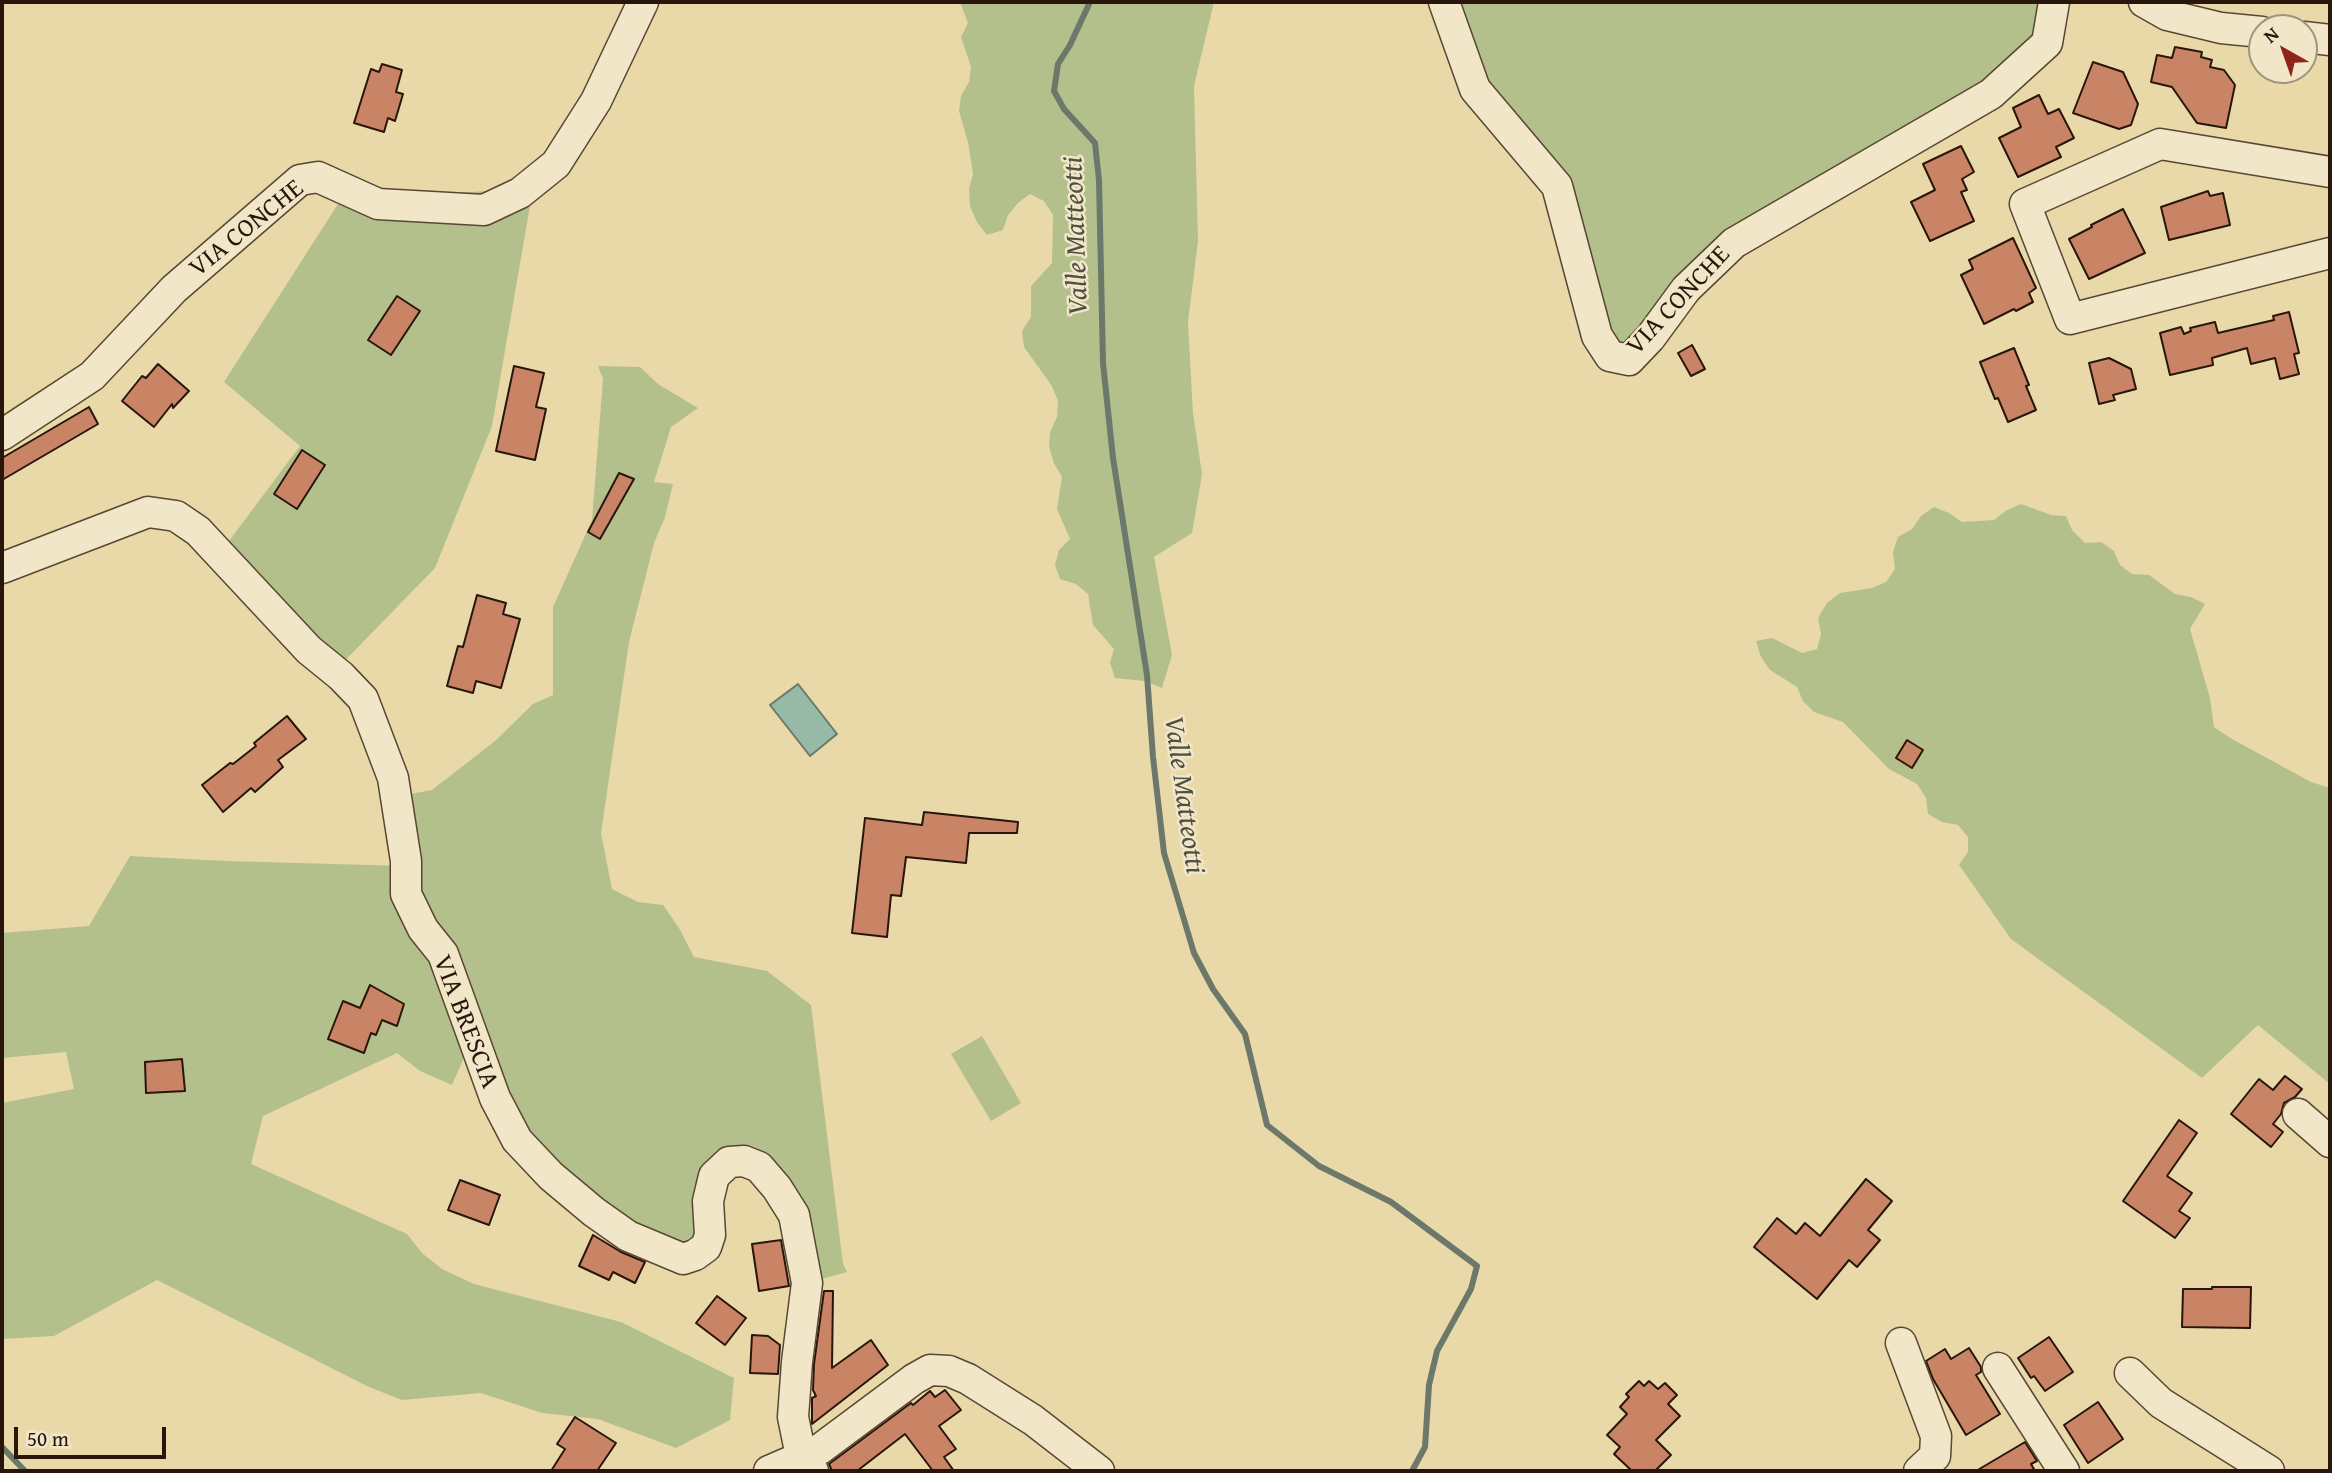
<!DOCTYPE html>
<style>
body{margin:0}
#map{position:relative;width:2332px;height:1473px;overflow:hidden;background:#e9d9a9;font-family:"Gentium Book Plus",serif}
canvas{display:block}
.frame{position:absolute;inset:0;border:4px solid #28160c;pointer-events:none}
.north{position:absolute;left:2248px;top:14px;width:70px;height:70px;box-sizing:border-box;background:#f1e6c7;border:2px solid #a1937c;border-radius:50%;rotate:320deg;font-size:19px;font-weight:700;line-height:28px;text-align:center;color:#28160c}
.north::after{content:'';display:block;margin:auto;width:24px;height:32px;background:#8f2418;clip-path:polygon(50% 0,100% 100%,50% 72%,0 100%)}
.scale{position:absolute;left:14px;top:1427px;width:152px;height:32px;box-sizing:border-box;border:4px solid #28160c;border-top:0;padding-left:9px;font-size:21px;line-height:24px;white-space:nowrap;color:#28160c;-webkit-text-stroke:5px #f1e6c7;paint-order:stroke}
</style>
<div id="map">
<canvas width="2332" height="1473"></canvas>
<div class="frame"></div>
<div class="north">N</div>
<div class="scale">50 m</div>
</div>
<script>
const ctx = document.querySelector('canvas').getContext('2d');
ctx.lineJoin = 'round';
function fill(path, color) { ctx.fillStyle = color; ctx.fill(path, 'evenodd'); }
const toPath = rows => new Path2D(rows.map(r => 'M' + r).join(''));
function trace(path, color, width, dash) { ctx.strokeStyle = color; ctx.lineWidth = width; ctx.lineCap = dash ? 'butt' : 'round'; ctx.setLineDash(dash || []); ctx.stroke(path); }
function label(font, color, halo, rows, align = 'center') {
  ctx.font = font + ' "Gentium Book Plus",serif'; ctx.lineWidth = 5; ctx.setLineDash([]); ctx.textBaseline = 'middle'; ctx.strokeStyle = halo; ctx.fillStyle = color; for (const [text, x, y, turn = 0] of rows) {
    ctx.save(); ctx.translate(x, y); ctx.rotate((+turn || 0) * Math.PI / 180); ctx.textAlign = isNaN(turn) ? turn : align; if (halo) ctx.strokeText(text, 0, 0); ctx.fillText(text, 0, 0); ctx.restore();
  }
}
fill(toPath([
 [960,2,1214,2,1194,86,1198,241,1188,322,1193,413,1202,474,1192,533,1154,557,1172,655,1162,688,1145,681,1115,678,1110,663,1114,649,1093,625,1088,594,1076,584,1060,579,1055,565,1059,550,1070,539,1057,509,1062,477,1054,463,1049,447,1050,432,1057,417,1058,401,1052,386,1024,347,1022,331,1031,317,1031,286,1052,263,1053,215,1044,201,1030,194,1018,203,1008,215,1003,230,987,235,977,222,970,206,969,189,973,174,968,142,959,111,961,96,969,82,971,67,961,37,968,23],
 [1453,2,2050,2,2047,52,1777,216,1634,349,1609,345,1560,204,1484,83],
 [354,179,408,196,533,188,492,426,435,568,324,682,291,629,220,553,300,446,224,382],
 [598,366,640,367,658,384,698,408,671,427,654,482,673,484,665,517,654,543,629,642,601,833,612,889,638,902,663,905,679,928,694,957,767,971,811,1005,843,1264,847,1272,807,1283,777,1188,729,1162,710,1235,683,1259,551,1176,472,1039,452,1085,420,1071,397,1053,263,1116,251,1164,407,1234,422,1253,442,1269,474,1284,621,1322,734,1378,730,1420,676,1448,598,1419,542,1413,481,1393,402,1400,369,1387,157,1280,54,1336,2,1339,2,1103,74,1089,66,1052,2,1058,2,933,89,926,130,856,226,861,406,866,394,797,432,790,495,741,533,704,553,695,553,607,592,520,603,379],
 [2021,504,2051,515,2066,516,2072,530,2085,543,2101,542,2114,551,2120,565,2132,574,2149,575,2175,594,2191,597,2205,604,2190,629,2210,698,2214,727,2232,739,2311,782,2330,788,2330,1084,2258,1025,2202,1078,2011,939,1959,865,1968,852,1968,837,1958,825,1942,822,1928,814,1926,798,1917,784,1889,769,1843,722,1814,712,1803,701,1797,687,1770,670,1761,657,1756,641,1772,638,1802,653,1817,649,1821,634,1818,618,1827,603,1840,593,1872,588,1886,582,1895,569,1893,552,1898,537,1912,529,1921,516,1934,507,1949,513,1962,522,1994,520,2007,510],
 [982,1036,1021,1103,991,1121,951,1054]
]), '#b3c08b');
const water = toPath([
 [798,684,837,734,810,756,770,705,798,684]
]);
fill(water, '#97baa8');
trace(water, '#6b786a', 2);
trace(toPath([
 [1090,2,1070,45,1058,64,1054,91,1064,109,1095,143,1099,180,1103,363,1113,458,1147,675,1153,757,1164,853,1194,953,1213,989,1245,1034,1267,1125,1319,1166,1391,1202,1477,1266,1471,1289,1437,1351,1429,1385,1425,1447,1412,1471],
 [2,1447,25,1471]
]), '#6b786a', 6);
const building = toPath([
 [2175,47,2202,52,2201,57,2212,60,2210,67,2224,70,2235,85,2226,128,2197,123,2172,87,2151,82,2157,55,2172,58,2175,47],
 [2093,62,2123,72,2138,104,2131,125,2119,129,2073,113,2093,62],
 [382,64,402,70,396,92,403,94,395,121,388,118,384,132,354,123,371,69,379,72,382,64],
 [2039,95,2048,114,2059,109,2074,138,2056,147,2061,157,2018,177,1999,138,2021,127,2013,108,2039,95],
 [1961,146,1974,172,1962,179,1967,190,1961,192,1974,221,1930,241,1911,202,1935,190,1923,164,1961,146],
 [2208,191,2210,196,2223,193,2230,225,2169,240,2161,207,2208,191],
 [2123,209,2145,253,2089,279,2069,239,2092,227,2091,225,2123,209],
 [2013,238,2036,288,2029,293,2033,302,2016,311,2014,309,1984,324,1961,275,1973,269,1969,260,2013,238],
 [397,296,420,311,391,355,368,340,397,296],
 [2289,312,2299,353,2294,354,2299,374,2280,379,2275,358,2251,364,2247,348,2212,358,2213,365,2170,375,2160,333,2181,327,2184,334,2191,331,2190,328,2215,322,2218,333,2274,320,2273,316,2289,312],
 [1692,345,1705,369,1691,376,1678,353,1692,345],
 [2014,348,2029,385,2026,386,2036,410,2008,422,1998,398,1995,399,1980,362,2014,348],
 [2109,358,2131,369,2136,389,2113,395,2115,400,2099,404,2089,363,2109,358],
 [158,364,189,391,173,408,172,404,154,427,122,401,142,376,146,378,158,364],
 [514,366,544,373,536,407,546,409,535,460,496,451,514,366],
 [89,407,98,424,2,480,2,458,89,407],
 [302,450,325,465,297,509,274,494,302,450],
 [619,473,634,479,600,539,588,532,619,473],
 [477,595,506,603,503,614,520,619,501,688,476,681,473,693,447,686,458,646,463,647,477,595],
 [287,716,306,739,278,760,283,767,255,792,251,788,223,812,202,785,230,763,233,764,256,746,254,743,287,716],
 [1907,740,1923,750,1912,768,1896,758,1907,740],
 [924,812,1018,822,1017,833,969,833,966,863,906,857,901,896,891,895,887,937,852,933,865,818,922,825,924,812],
 [370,985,404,1004,397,1026,382,1020,376,1035,371,1033,364,1053,328,1039,343,1001,360,1008,370,985],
 [182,1059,185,1091,146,1093,145,1062,182,1059],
 [2285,1076,2302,1089,2295,1097,2284,1103,2281,1114,2273,1124,2283,1132,2271,1147,2231,1114,2259,1079,2273,1090,2285,1076],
 [2179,1120,2197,1133,2167,1176,2192,1193,2179,1211,2190,1218,2175,1238,2123,1201,2179,1120],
 [1866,1179,1892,1201,1868,1230,1880,1240,1857,1267,1849,1260,1817,1299,1754,1247,1777,1218,1796,1234,1805,1223,1820,1236,1866,1179],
 [460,1180,500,1195,489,1225,448,1210,460,1180],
 [593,1235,621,1252,645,1262,635,1283,613,1272,609,1280,579,1266,593,1235],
 [781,1240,789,1286,759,1291,752,1244,781,1240],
 [2212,1287,2251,1287,2250,1328,2182,1327,2183,1289,2212,1289,2212,1287],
 [824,1291,833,1291,832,1368,871,1340,888,1365,812,1424,812,1398,816,1396,813,1390,814,1364,824,1291],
 [717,1296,746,1318,725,1345,696,1323,717,1296],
 [752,1335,768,1336,780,1345,778,1374,750,1373,752,1335],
 [2049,1337,2073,1372,2045,1391,2034,1376,2031,1378,2018,1358,2049,1337],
 [1969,1348,1981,1367,1981,1372,1976,1375,2000,1414,1966,1435,1933,1379,1926,1361,1945,1349,1951,1359,1969,1348],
 [1639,1381,1644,1386,1649,1381,1658,1389,1665,1383,1677,1395,1668,1404,1680,1416,1656,1440,1671,1455,1655,1471,1632,1471,1614,1454,1620,1447,1607,1435,1627,1414,1620,1407,1629,1397,1626,1394,1639,1381],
 [945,1390,961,1410,939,1426,956,1449,944,1457,954,1471,933,1471,905,1434,857,1471,832,1471,829,1464,911,1403,913,1405,930,1391,935,1397,945,1390],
 [2098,1402,2123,1439,2088,1463,2064,1425,2098,1402],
 [575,1417,616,1443,597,1471,551,1471,565,1449,557,1444,575,1417],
 [2025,1442,2037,1461,2031,1464,2035,1471,1976,1471,2025,1442]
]);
fill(building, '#c98365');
trace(building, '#28160c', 2);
const minor = toPath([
 [1444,2,1475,89,1557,186,1597,336,1610,356,1629,360,1650,338,1686,289,1734,243,1991,94,2047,43,2054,2],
 [2144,2,2167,15,2221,28,2262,32],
 [2304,37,2330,40],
 [2330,172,2160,144,2025,204,2070,319,2330,253],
 [2,435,92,376,174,289,300,180,318,177,378,204,484,210,520,193,556,164,596,101,643,2],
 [2,568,148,512,176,516,198,531,309,650,341,676,363,699,393,778,406,861,406,894,423,929,443,954,495,1098,517,1140,551,1176,594,1212,628,1236,683,1259,695,1255,706,1247,710,1235,708,1201,714,1176,729,1162,744,1161,759,1167,777,1188,794,1215,807,1283,797,1362,793,1417,801,1456,813,1471],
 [2298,1114,2330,1142],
 [1901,1343,1936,1436,1935,1456,1919,1471],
 [1998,1368,2064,1471],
 [2130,1373,2161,1403,2269,1471],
 [769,1471,820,1449,914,1379,930,1370,949,1371,968,1379,1033,1420,1099,1471]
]);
trace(minor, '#584733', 33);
trace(minor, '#f1e6c7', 30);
label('26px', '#28160c', '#f1e6c7', [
 ["VIA CONCHE",247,229,-39],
 ["VIA CONCHE",1679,301,-47],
 ["VIA BRESCIA",465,1022,69]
]);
label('italic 28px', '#4f4f43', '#f1e6c7', [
 ["Valle Matteotti",1077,236,-92],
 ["Valle Matteotti",1183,795,82]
]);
</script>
